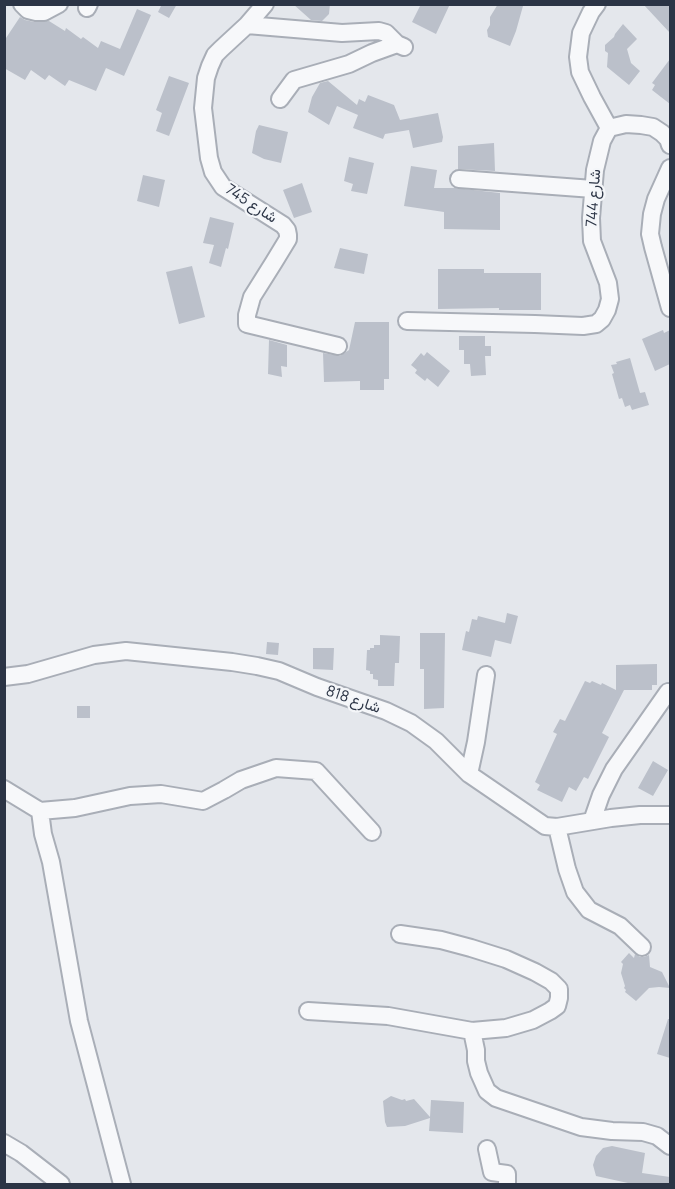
<!DOCTYPE html>
<meta charset="utf-8">
<style>
body{margin:0}
#map{position:relative;width:675px;height:1189px;overflow:hidden;background:#e4e7ec;font-family:Manrope,sans-serif}
canvas{display:block}
.frame{position:absolute;inset:0;border:6px solid #2b3445;pointer-events:none}
</style>
<div id="map">
<canvas width="675" height="1189"></canvas>
<div class="frame"></div>
</div>
<script>
const ctx = document.querySelector('canvas').getContext('2d');
ctx.lineJoin = 'round';
function fill(path, color) { ctx.fillStyle = color; ctx.fill(path, 'evenodd'); }
const toPath = rows => new Path2D(rows.map(r => 'M' + r).join(''));
function trace(path, color, width, dash) { ctx.strokeStyle = color; ctx.lineWidth = width; ctx.lineCap = dash ? 'butt' : 'round'; ctx.setLineDash(dash || []); ctx.stroke(path); }
function label(font, color, halo, rows, align = 'center') {
  ctx.font = font + ' Manrope,Vazirmatn,sans-serif'; ctx.lineWidth = 4.5; ctx.setLineDash([]); ctx.textBaseline = 'middle'; ctx.strokeStyle = halo; ctx.fillStyle = color; for (const [text, x, y, turn = 0] of rows) {
    ctx.save(); ctx.translate(x, y); ctx.rotate((+turn || 0) * Math.PI / 180); ctx.textAlign = isNaN(turn) ? turn : align; if (halo) ctx.strokeText(text, 0, 0); ctx.fillText(text, 0, 0); ctx.restore();
  }
}
fill(toPath([
 [162,4,177,4,169,18,158,12],
 [293,4,330,4,329,14,322,21,311,20],
 [421,4,450,4,436,34,412,22],
 [498,4,523,6,516,31,510,46,488,37,487,30,490,25,490,17],
 [643,4,670,4,670,33],
 [137,9,151,15,124,76,106,68,96,91,69,80,65,86,49,75,45,80,31,70,25,80,4,68,4,41,20,17,25,20,34,22,49,21,65,31,66,28,81,39,83,37,98,48,101,41,120,49],
 [623,24,637,39,627,49,631,63,640,71,629,85,607,67,608,53,605,51,605,45,614,37,615,34],
 [670,59,670,104,652,90,655,85,652,83],
 [169,76,189,83,169,136,156,131,162,113,156,110],
 [328,81,357,105,359,99,365,102,368,95,394,105,400,120,438,113,443,137,442,142,413,148,409,130,385,134,383,139,353,128,358,115,337,106,329,125,308,112,312,97,320,83],
 [259,125,288,132,281,163,264,159,252,153,256,131],
 [494,143,495,171,458,169,458,146],
 [349,157,374,163,367,194,351,191,353,184,344,181],
 [411,166,437,170,434,188,455,188,500,193,500,230,444,229,444,212,404,206],
 [143,175,165,180,159,207,137,201],
 [302,183,312,212,294,218,283,190],
 [210,217,234,223,228,249,226,248,221,267,209,263,214,245,203,243],
 [340,248,368,254,364,274,334,268],
 [192,266,205,317,179,324,166,272],
 [438,269,484,269,484,273,541,273,541,310,499,310,499,308,438,309],
 [355,322,389,322,389,379,384,379,384,390,360,390,360,381,324,382,323,353,340,356,349,350],
 [663,330,664,333,670,330,670,364,655,371,642,339],
 [459,336,485,336,485,346,491,346,491,356,485,356,486,375,471,376,470,364,464,364,464,350,459,350],
 [269,340,287,345,287,367,281,366,282,377,268,374],
 [427,352,450,371,438,387,427,378,425,381,415,373,417,370,411,365,421,353,424,356],
 [630,358,640,393,645,392,649,405,632,410,630,405,625,407,622,398,619,399,612,374,614,373,611,365,617,364,616,362],
 [507,613,518,616,511,644,495,640,491,657,462,650,466,631,469,632,472,619,477,620,478,616,505,623],
 [420,633,445,633,444,708,424,709,424,669,420,669],
 [380,635,400,636,399,663,395,663,394,686,378,686,378,680,373,679,373,674,370,674,370,671,366,670,367,650,370,650,370,648,374,648,374,645,380,645],
 [267,642,279,643,278,655,266,654],
 [313,648,334,648,333,670,313,669],
 [657,664,657,685,652,685,652,690,624,690,602,733,609,737,588,779,584,777,576,791,569,787,562,802,537,790,540,785,535,782,557,734,553,732,560,719,565,721,585,681,590,683,592,681,601,685,602,683,616,690,616,665],
 [77,706,90,706,90,718,77,718],
 [653,761,668,770,653,796,638,788],
 [629,953,634,958,635,954,640,957,644,957,649,955,650,967,662,972,670,988,659,987,649,988,636,1001,625,992,626,990,624,988,625,986,621,973,623,964,621,962],
 [668,1019,670,1019,670,1058,657,1054],
 [391,1096,402,1100,405,1099,406,1101,414,1099,430,1117,431,1100,464,1102,463,1133,429,1131,430,1118,405,1126,387,1127,385,1122,383,1101],
 [612,1146,645,1153,642,1173,670,1177,670,1185,637,1185,596,1176,593,1165,596,1156,603,1148]
]), '#bbc0ca');
const minor = toPath([
 [22,4,28,10,36,12,44,12,59,4],
 [265,4,247,25,221,49,215,55,210,66,206,78,203,108,209,158,213,172,223,187,283,225,287,230,288,235,288,239,274,262,252,297,247,315,247,324,338,346],
 [597,4,591,12,581,33,578,57,580,72,592,97,609,128],
 [87,8,89,4],
 [247,25,342,33,379,31,386,33,397,44,404,47],
 [280,99,294,80,349,64,372,53,397,44],
 [670,168,656,199,652,214,650,234,653,247,670,308],
 [459,179,593,189],
 [407,321,535,324,583,326,596,324,602,319,607,310,610,299,608,283,592,241,591,218,595,170,602,141,609,128,626,124,641,125,653,127,662,133,668,139,670,145],
 [4,677,28,674,94,655,126,651,232,662,257,666,279,671,317,687,386,711,411,723,436,741,469,774,545,826,557,827,611,818,640,815,670,815],
 [469,774,476,742,486,675],
 [4,789,40,811,75,808,130,796,161,794,203,801,224,790,241,780,276,768,316,771,372,832],
 [40,811,43,834,51,862,79,1021,122,1184],
 [592,821,601,795,614,769,668,692],
 [557,827,567,869,575,892,589,910,620,926,642,947],
 [308,1011,388,1016,472,1031,506,1028,533,1020,550,1011,557,1006,559,998,559,989,551,981,535,972,506,959,471,948,441,940,400,934],
 [472,1031,476,1050,476,1061,479,1073,487,1091,496,1098,581,1127,612,1131,643,1132,657,1136,670,1146],
 [4,1143,21,1153,61,1184],
 [487,1149,492,1172,507,1174,507,1184]
]);
trace(minor, '#a9aeb7', 20);
trace(minor, '#f7f8fa', 16);
label('15px', '#2b3445', '#f4f6f9', [
 ["شارع 744",594,198,-86],
 ["شارع 745",251,204,33],
 ["شارع 818",353,700,19]
]);
</script>
